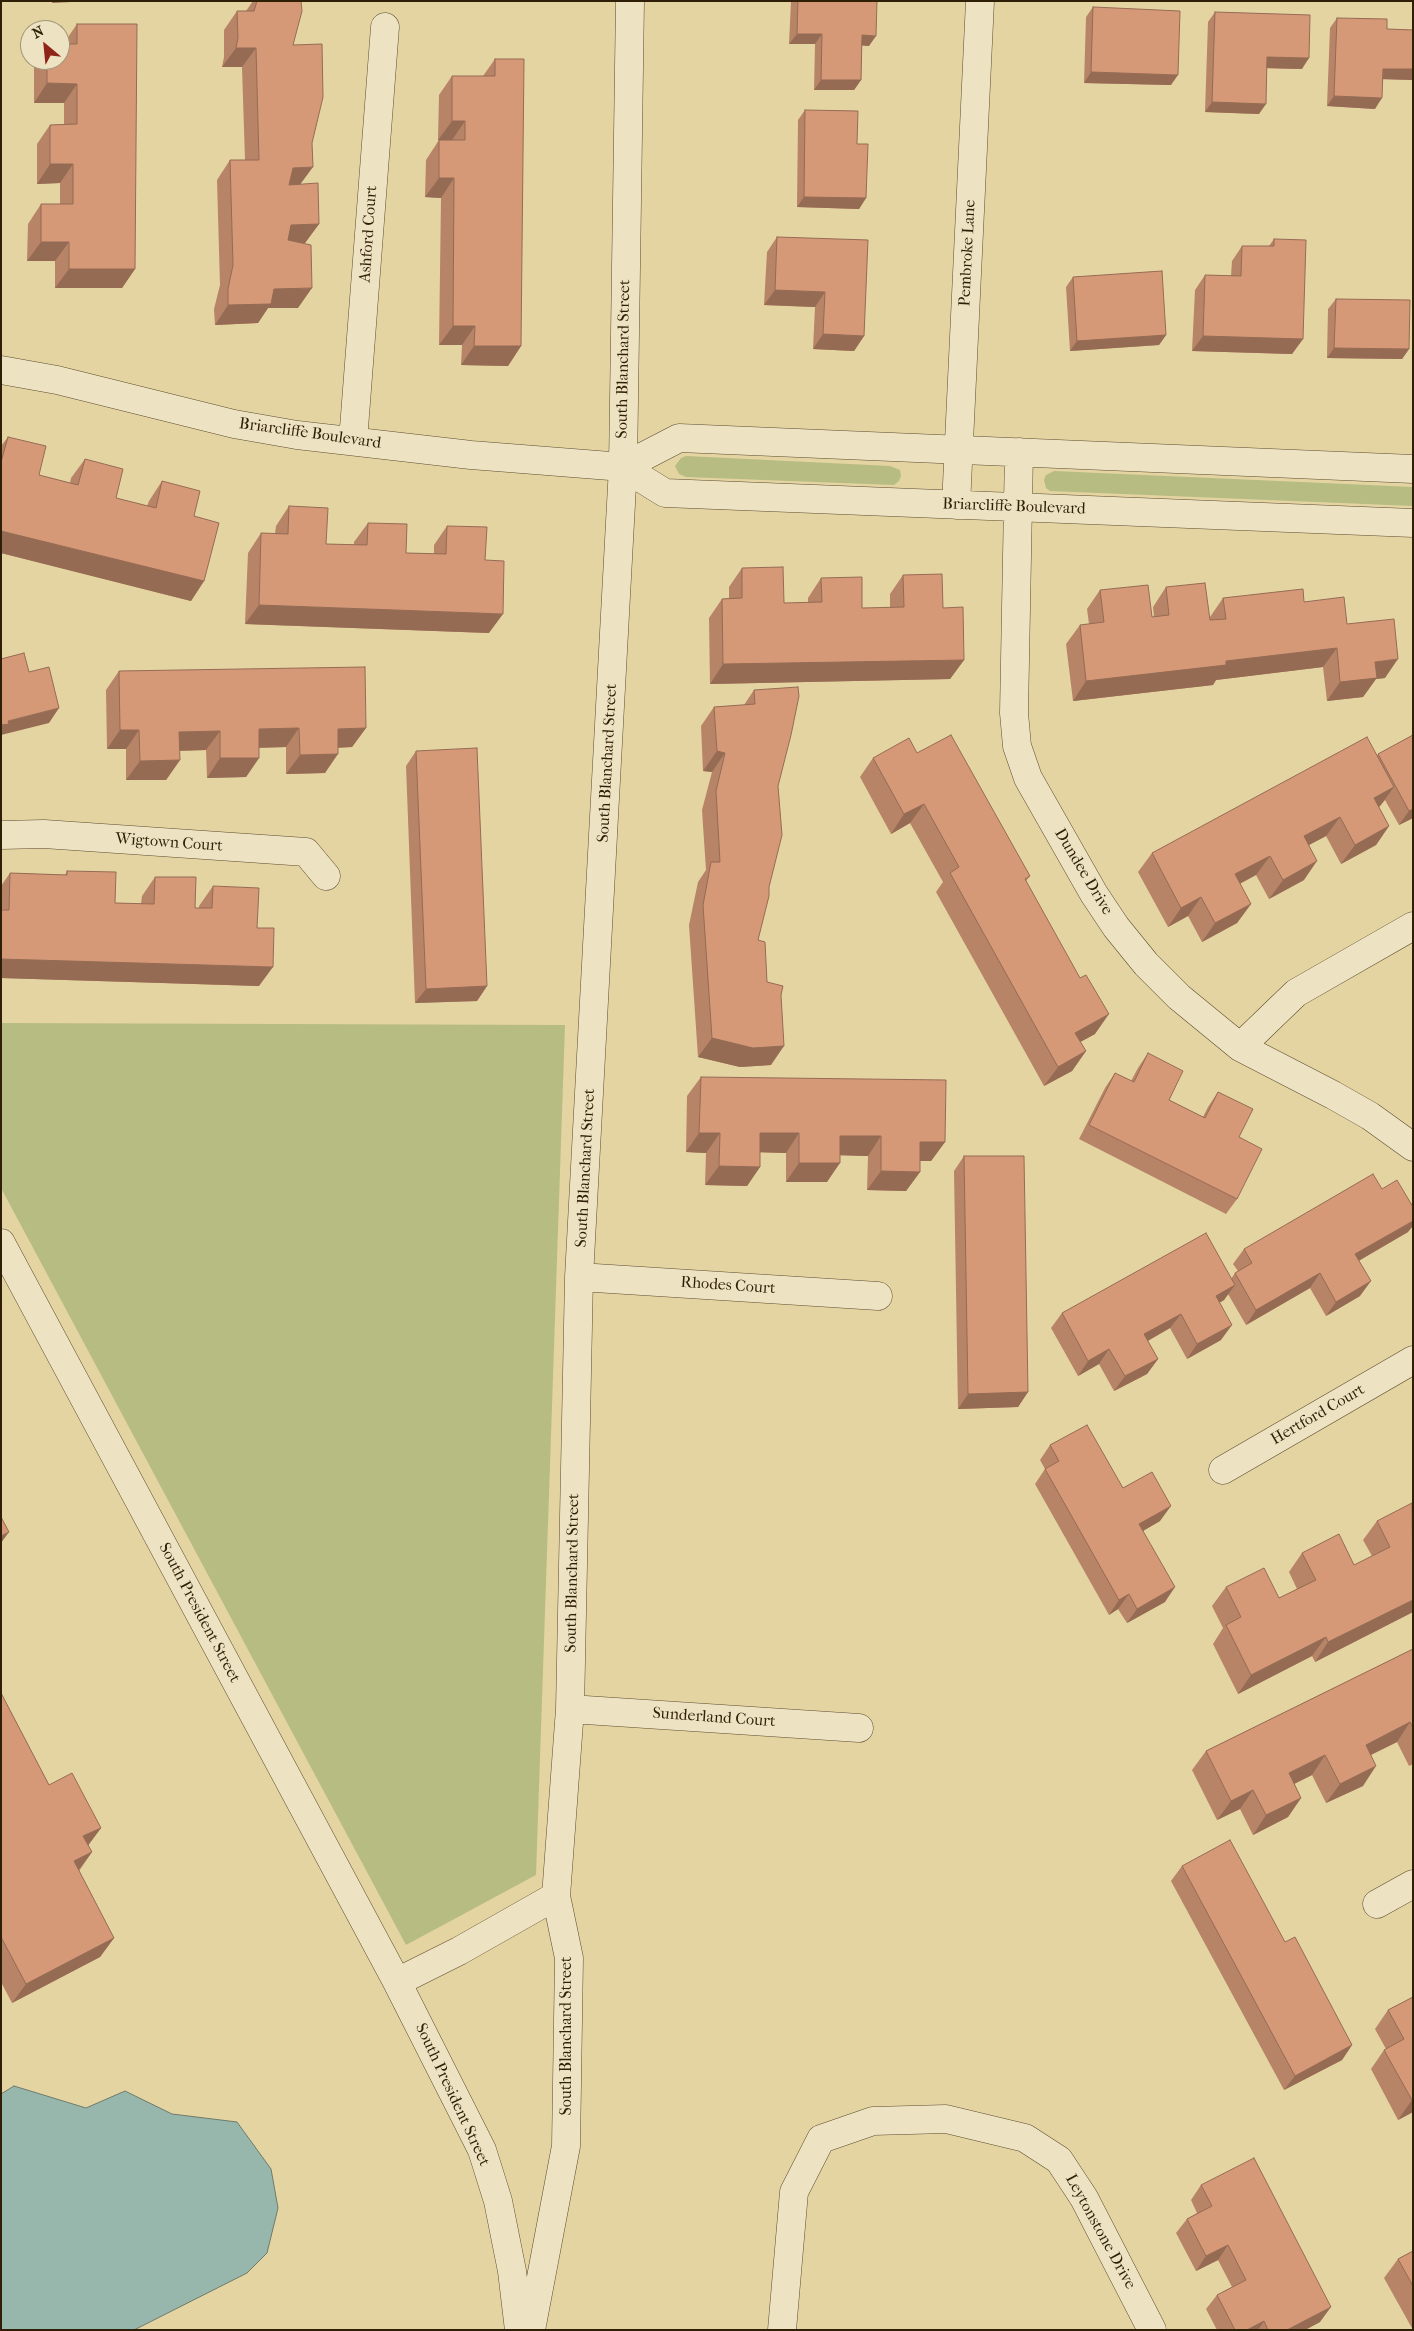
<!DOCTYPE html>
<style>
body{margin:0}
#map{position:relative;width:1414px;height:2331px;overflow:hidden;background:#e4d4a2;font-family:"IM FELL French Canon",serif}
canvas{display:block}
.frame{position:absolute;inset:0;border:2px solid #301f07;pointer-events:none}
.north{position:absolute;left:20px;top:20px;width:50px;height:50px;box-sizing:border-box;background:#ede3c3;border:1px solid #a19578;border-radius:50%;rotate:332deg;font-size:14px;font-weight:700;line-height:20px;text-align:center;color:#301f07}
.north::after{content:'';display:block;margin:auto;width:18px;height:22px;background:#8f2418;clip-path:polygon(50% 0,100% 100%,50% 72%,0 100%)}
</style>
<div id="map">
<canvas width="1414" height="2331"></canvas>
<div class="frame"></div>
<div class="north">N</div>
</div>
<script>
const ctx = document.querySelector('canvas').getContext('2d');
ctx.lineJoin = 'round';
function fill(path, color) { ctx.fillStyle = color; ctx.fill(path, 'evenodd'); }
const toPath = rows => new Path2D(rows.map(r => 'M' + r).join(''));
function trace(path, color, width, dash) { ctx.strokeStyle = color; ctx.lineWidth = width; ctx.lineCap = dash ? 'butt' : 'round'; ctx.setLineDash(dash || []); ctx.stroke(path); }
function label(font, color, halo, rows, align = 'center') {
  ctx.font = font + ' "IM FELL French Canon",serif'; ctx.lineWidth = 4; ctx.setLineDash([]); ctx.textBaseline = 'middle'; ctx.strokeStyle = halo; ctx.fillStyle = color; for (const [text, x, y, turn = 0] of rows) {
    ctx.save(); ctx.translate(x, y); ctx.rotate((+turn || 0) * Math.PI / 180); ctx.textAlign = isNaN(turn) ? turn : align; if (halo) ctx.strokeText(text, 0, 0); ctx.fillText(text, 0, 0); ctx.restore();
  }
}
fill(toPath([
 [686,456,890,466,900,470,901,476,899,481,894,485,686,477,679,474,675,466,681,458],
 [1054,471,1413,487,1413,506,1050,491,1046,488,1044,480,1046,475],
 [1,1023,565,1025,536,1875,406,1945,1,1188]
]), '#b7bc82');
const water = toPath([
 [14,2086,86,2108,125,2091,172,2114,237,2122,271,2169,278,2208,267,2253,247,2273,134,2330,1,2330,1,2094,14,2086]
]);
fill(water, '#97b7ad');
trace(water, '#6e7a6b', 1);
const minor = toPath([
 [1,370,57,380,234,424,297,435,471,455,623,467,665,493,1413,523],
 [353,441,385,27],
 [1019,452,1014,713,1017,746,1028,778,1094,894,1116,927,1146,964,1179,997,1240,1047,1333,1095,1370,1116,1413,1147],
 [623,467,679,438,1413,469],
 [956,505,980,1],
 [1,835,44,834,306,852,326,876],
 [1240,1047,1296,993,1413,926],
 [1,1243,397,1982,482,2150,498,2201,512,2271,519,2330],
 [579,1277,878,1296],
 [1223,1470,1413,1360],
 [570,1709,859,1728],
 [1377,1904,1413,1884],
 [397,1982,459,1951,556,1896],
 [531,2330,566,2146,569,1958,556,1896,570,1709,579,1277,623,467,630,1],
 [782,2330,794,2192,821,2139,873,2121,946,2119,1025,2138,1059,2160,1084,2198,1152,2330]
]);
trace(minor, '#5d4c2e', 29);
trace(minor, '#ede3c3', 28);
fill(toPath([
 [253,1,301,1,293,45,301,184,319,224,305,243,303,243,298,308,268,308,258,323,215,325,214,309,220,285,217,180,230,160,245,160,242,67,222,67,224,57,224,30,237,11,246,11],
 [791,1,877,1,869,46,862,45,861,80,854,90,814,90,815,44,789,44],
 [1093,7,1171,85,1084,83,1086,17],
 [1215,12,1302,69,1267,68,1259,114,1205,112,1208,22],
 [1337,18,1387,29,1413,30,1413,80,1383,79,1375,109,1327,106,1330,28],
 [77,24,135,269,122,288,55,288,55,261,27,261,28,224,41,204,60,204,60,183,37,184,37,144,50,125,64,124,64,103,34,103,34,63,36,60,60,60,64,43],
 [495,59,521,346,508,366,461,365,462,345,439,345,441,198,425,197,426,160,439,140,445,140,438,140,439,95,452,76,483,76],
 [805,110,857,144,866,198,859,209,797,207,798,120],
 [777,237,864,336,854,351,813,349,815,307,764,305,767,252],
 [1274,239,1303,339,1292,354,1192,351,1195,290,1205,275,1231,276,1232,261,1242,246,1269,246],
 [1073,277,1166,335,1159,345,1070,351,1066,287],
 [1336,299,1409,349,1402,359,1327,358,1328,309],
 [8,437,39,475,70,483,71,478,85,459,116,498,147,506,149,501,162,481,194,516,204,581,191,601,1,553,1,446],
 [289,506,326,544,354,545,354,542,368,523,406,553,434,554,434,545,447,526,485,560,489,633,245,624,248,553,261,533,275,534,276,526],
 [742,568,784,603,808,603,808,598,821,578,862,608,890,608,890,594,903,575,943,608,964,660,950,679,710,684,709,618,722,599,729,598,729,587],
 [1166,587,1210,620,1210,617,1223,598,1304,602,1347,624,1385,678,1376,679,1363,697,1327,701,1323,667,1216,680,1213,685,1073,701,1066,644,1080,625,1089,624,1087,609,1100,590,1152,617,1154,617,1153,607],
 [119,671,366,728,352,747,338,748,325,773,286,774,286,747,259,748,259,758,246,777,207,778,206,750,179,751,180,760,166,780,126,780,126,749,107,749,106,690],
 [754,690,778,786,769,887,758,940,767,982,781,995,771,1065,740,1067,698,1057,689,925,698,882,706,870,702,810,712,772,703,771,701,726,714,707,744,705],
 [1413,735,1413,818,1399,825,1385,800,1380,806,1379,807,1389,826,1376,845,1341,864,1326,836,1309,845,1304,880,1269,899,1256,875,1240,884,1251,904,1237,923,1202,942,1188,916,1168,927,1138,872,1152,853,1377,756,1378,754],
 [416,751,487,986,477,1001,415,1003,406,766],
 [917,753,1030,876,1026,881,1095,1034,1080,1042,1086,1051,1072,1071,1044,1086,936,892,943,882,910,823,891,834,860,777,873,758],
 [67,871,115,903,141,904,142,896,155,877,195,908,199,908,199,906,213,886,257,928,259,986,1,978,1,886,10,873,65,875],
 [1148,1053,1169,1100,1203,1117,1208,1107,1218,1092,1239,1137,1237,1199,1226,1214,1079,1139,1105,1088,1115,1073,1131,1081,1138,1068],
 [701,1077,945,1142,931,1161,920,1161,920,1172,906,1191,867,1190,868,1156,840,1155,827,1182,786,1182,786,1153,760,1152,760,1167,747,1186,705,1185,706,1153,686,1152,687,1096],
 [964,1156,1028,1392,1018,1407,958,1409,954,1171],
 [1408,1232,1359,1260,1360,1296,1326,1316,1310,1288,1246,1325,1228,1294,1224,1300,1219,1303,1221,1340,1187,1359,1170,1328,1148,1341,1158,1359,1147,1374,1114,1391,1099,1364,1078,1376,1051,1328,1062,1313,1231,1279,1235,1273,1238,1271,1233,1264,1244,1249],
 [1050,1445,1123,1488,1160,1521,1143,1531,1165,1602,1127,1623,1118,1609,1109,1615,1035,1484,1045,1469,1040,1460],
 [1413,1504,1413,1612,1315,1662,1312,1656,1238,1694,1213,1644,1223,1628,1212,1606,1226,1587,1279,1598,1297,1589,1289,1572,1302,1553,1354,1565,1372,1556,1363,1540,1377,1521],
 [1413,1649,1413,1764,1409,1766,1397,1742,1371,1755,1363,1786,1326,1803,1312,1775,1294,1784,1301,1798,1288,1817,1253,1835,1240,1809,1217,1820,1192,1770,1206,1751],
 [1,1693,49,1785,101,1828,88,1845,92,1852,79,1871,114,1938,100,1957,12,2003,1,1982],
 [1182,1866,1285,1942,1352,2045,1342,2060,1284,2090,1171,1881],
 [1413,1997,1413,2112,1398,2120,1371,2069,1384,2050,1386,2049,1375,2029,1388,2010],
 [1201,2185,1320,2322,1305,2330,1217,2330,1206,2309,1217,2295,1232,2287,1218,2260,1196,2271,1176,2233,1187,2219,1197,2213,1191,2200],
 [1413,2251,1413,2330,1384,2278,1398,2259]
]), '#b78467');
fill(toPath([
 [53,1,91,1,52,3],
 [797,34,822,34,815,44,789,44],
 [862,35,876,36,869,46,855,45],
 [236,48,256,48,242,67,222,67],
 [1267,57,1309,58,1302,69,1260,68],
 [1383,69,1413,69,1413,80,1376,79],
 [1091,72,1178,75,1171,85,1084,83],
 [821,80,861,80,854,90,814,90],
 [47,83,77,84,64,103,34,103],
 [1334,96,1382,98,1375,109,1327,106],
 [1212,102,1266,104,1259,114,1205,112],
 [452,121,465,121,452,140,438,140],
 [50,164,73,164,60,183,37,184],
 [313,167,299,186,280,187,293,168],
 [439,178,454,178,441,198,425,197],
 [804,197,866,198,859,209,797,207],
 [319,224,305,243,278,244,291,225],
 [41,242,69,242,55,261,27,261],
 [69,269,135,269,122,288,55,288],
 [312,288,298,308,268,308,258,323,215,325,228,305,274,289],
 [775,290,825,292,815,307,764,305],
 [453,326,475,326,462,345,439,345],
 [823,334,864,336,854,351,813,349],
 [1166,335,1159,345,1070,351,1077,341],
 [1203,336,1303,339,1292,354,1192,351],
 [474,346,521,346,508,366,461,365],
 [1334,348,1409,349,1402,359,1327,358],
 [1,531,204,581,191,601,1,553],
 [259,605,503,614,489,633,245,624],
 [1337,648,1323,667,1216,680,1213,685,1073,701,1086,681,1226,661],
 [1398,659,1385,678,1376,679,1363,697,1327,701,1340,682,1375,662],
 [964,660,950,679,710,684,723,664],
 [59,708,49,723,1,735,1,725,8,721],
 [299,728,286,747,245,748,259,729],
 [366,728,352,747,325,748,338,729],
 [120,730,139,730,126,749,107,749],
 [220,731,206,750,166,751,179,732],
 [717,751,725,753,712,772,703,771],
 [338,754,325,773,286,774,300,755],
 [220,758,259,758,246,777,207,778],
 [180,760,166,780,126,780,140,761],
 [1394,787,1380,806,1360,817,1374,798],
 [924,804,910,823,891,834,904,814],
 [1413,809,1413,818,1399,825,1409,811],
 [1340,817,1326,836,1290,855,1304,836],
 [1389,826,1376,845,1341,864,1355,845],
 [1270,856,1256,875,1221,893,1235,874],
 [1317,861,1304,880,1269,899,1283,880],
 [1201,897,1188,916,1168,927,1181,908],
 [1251,904,1237,923,1202,942,1215,923],
 [1,959,273,967,259,986,1,978],
 [487,986,477,1001,415,1003,426,989],
 [1109,1014,1095,1034,1062,1052,1075,1033],
 [712,1038,784,1046,771,1065,740,1067,698,1057],
 [1086,1051,1072,1071,1044,1086,1058,1067],
 [699,1133,720,1133,706,1153,686,1152],
 [760,1133,799,1133,786,1153,747,1152],
 [840,1136,881,1136,868,1156,827,1155],
 [920,1142,945,1142,931,1161,906,1161],
 [799,1163,840,1163,827,1182,786,1182],
 [719,1166,760,1167,747,1186,705,1185],
 [881,1171,920,1172,906,1191,867,1190],
 [1413,1221,1413,1226,1408,1232,1345,1269,1355,1254],
 [1320,1273,1310,1288,1246,1325,1256,1310],
 [1371,1281,1360,1296,1326,1316,1336,1302],
 [1235,1285,1224,1300,1205,1311,1216,1296],
 [1181,1314,1170,1328,1133,1349,1144,1334],
 [1232,1325,1221,1340,1187,1359,1197,1344],
 [1109,1349,1099,1364,1078,1376,1088,1361],
 [1158,1359,1147,1374,1114,1391,1125,1376],
 [1028,1392,1018,1407,958,1409,968,1394],
 [1171,1506,1160,1521,1129,1539,1139,1524],
 [9,1532,1,1543,1,1536],
 [1175,1587,1165,1602,1127,1623,1137,1609],
 [1129,1594,1118,1609,1109,1615,1119,1600],
 [1413,1600,1413,1612,1315,1662,1328,1642],
 [1326,1637,1312,1656,1238,1694,1251,1675],
 [1410,1722,1397,1742,1352,1764,1366,1745],
 [1325,1755,1312,1775,1276,1793,1289,1773],
 [1376,1766,1363,1786,1326,1803,1340,1784],
 [1253,1790,1240,1809,1217,1820,1231,1801],
 [1301,1798,1288,1817,1253,1835,1266,1815],
 [101,1828,87,1847,83,1836],
 [92,1852,78,1871,74,1861],
 [114,1938,100,1957,12,2003,26,1984],
 [1352,2045,1342,2060,1284,2090,1295,2076],
 [1412,2100,1413,2100,1413,2112,1398,2120],
 [1228,2245,1218,2260,1196,2271,1206,2256],
 [1331,2307,1320,2322,1305,2330,1287,2330],
 [1264,2321,1258,2330,1247,2330]
]), '#956b54');
const building = toPath([
 [257,1,301,1,302,11,293,45,322,44,323,97,312,143,313,167,293,168,289,185,318,183,319,224,291,225,288,240,311,245,312,288,274,289,271,304,228,305,228,289,233,265,230,160,259,160,256,48,236,48,238,38,237,11,254,11,257,1],
 [798,1,877,1,876,36,862,35,861,80,821,80,822,34,797,34,798,1],
 [1093,7,1180,11,1178,75,1091,72,1093,7],
 [1215,12,1310,15,1309,58,1267,57,1266,104,1212,102,1215,12],
 [1337,18,1387,19,1387,29,1413,30,1413,69,1383,69,1382,98,1334,96,1337,18],
 [77,24,137,24,135,269,69,269,69,242,41,242,41,204,73,204,73,164,50,164,50,125,77,124,77,84,47,83,47,60,60,60,60,44,77,44,77,24],
 [495,59,524,59,521,346,474,346,475,326,453,326,454,178,439,178,439,140,465,140,465,121,452,121,452,76,495,76,495,59],
 [805,110,858,111,857,144,868,144,866,198,804,197,805,110],
 [777,237,868,240,864,336,823,334,825,292,775,290,777,237],
 [1274,239,1306,240,1303,339,1203,336,1205,275,1241,276,1242,246,1274,246,1274,239],
 [1162,271,1166,335,1077,341,1073,277,1162,271],
 [1336,299,1410,300,1409,349,1334,348,1336,299],
 [8,437,46,446,39,475,78,485,85,459,123,469,116,498,156,508,162,481,200,491,194,516,219,523,204,581,1,531,1,462,8,437],
 [289,506,328,508,326,544,367,545,368,523,407,524,406,553,446,554,447,526,487,527,485,560,504,561,503,614,259,605,261,533,288,534,289,506],
 [783,567,784,603,822,602,821,578,862,577,862,608,904,607,903,575,942,574,943,608,963,607,964,660,723,664,722,599,742,598,742,568,783,567],
 [1205,583,1210,620,1226,619,1223,598,1303,589,1304,602,1344,597,1347,624,1394,619,1398,659,1375,662,1377,678,1340,682,1337,648,1226,661,1226,665,1086,681,1080,625,1104,622,1100,590,1148,585,1152,617,1169,615,1166,587,1205,583],
 [24,653,29,672,49,667,59,708,8,721,9,724,1,725,1,659,24,653],
 [365,667,366,728,338,729,338,754,300,755,299,728,259,729,259,758,220,758,220,731,179,732,180,760,140,761,139,730,120,730,119,671,365,667],
 [798,687,799,696,791,735,778,786,782,835,769,887,769,896,758,940,765,942,767,982,783,986,781,995,784,1046,753,1048,712,1038,703,905,711,862,720,862,716,791,725,753,717,751,714,707,755,704,754,690,798,687],
 [951,735,1030,876,1025,879,1080,978,1086,975,1109,1014,1075,1033,1086,1051,1058,1067,950,873,959,867,924,804,904,814,873,758,909,738,917,753,951,735],
 [1413,735,1413,809,1409,811,1378,754,1413,735],
 [1367,737,1394,787,1374,798,1389,826,1355,845,1340,817,1304,836,1317,861,1283,880,1270,856,1235,874,1251,904,1215,923,1201,897,1181,908,1152,853,1367,737],
 [477,748,487,986,426,989,416,751,477,748],
 [67,871,116,872,115,903,154,904,155,877,196,877,195,908,212,908,213,886,259,888,257,928,274,928,273,967,1,959,1,910,9,910,10,873,67,875,67,871],
 [1148,1053,1183,1071,1169,1100,1205,1118,1218,1092,1253,1109,1239,1137,1262,1149,1237,1199,1089,1125,1115,1073,1134,1082,1148,1053],
 [701,1077,946,1080,945,1142,920,1142,920,1172,881,1171,881,1136,840,1136,840,1163,799,1163,799,1133,760,1133,760,1167,719,1166,720,1133,699,1133,701,1077],
 [964,1156,1024,1156,1028,1392,968,1394,964,1156],
 [1373,1174,1382,1189,1397,1180,1413,1207,1413,1221,1355,1254,1371,1281,1336,1302,1320,1273,1256,1310,1235,1273,1252,1263,1244,1249,1373,1174],
 [1206,1233,1235,1285,1216,1296,1232,1325,1197,1344,1181,1314,1144,1334,1158,1359,1125,1376,1109,1349,1088,1361,1062,1313,1206,1233],
 [1087,1425,1123,1488,1152,1472,1171,1506,1139,1524,1175,1587,1137,1609,1129,1594,1119,1600,1045,1469,1059,1461,1050,1445,1087,1425],
 [1412,1503,1413,1600,1328,1642,1326,1637,1251,1675,1226,1625,1241,1617,1226,1587,1264,1568,1279,1598,1316,1580,1302,1553,1339,1534,1354,1565,1390,1547,1377,1521,1412,1503],
 [1,1517,9,1532,1,1536,1,1517],
 [1413,1649,1413,1727,1410,1722,1366,1745,1376,1766,1340,1784,1325,1755,1289,1773,1301,1798,1266,1815,1253,1790,1231,1801,1206,1751,1413,1649],
 [1,1693,49,1785,72,1773,101,1828,83,1836,92,1852,74,1861,114,1938,26,1984,1,1937,1,1693],
 [1230,1840,1285,1942,1295,1937,1352,2045,1295,2076,1182,1866,1230,1840],
 [1413,1997,1413,2100,1412,2100,1384,2050,1404,2039,1388,2010,1413,1997],
 [1254,2158,1331,2307,1287,2330,1268,2330,1264,2321,1247,2330,1235,2330,1217,2295,1246,2280,1228,2245,1206,2256,1187,2219,1212,2206,1201,2185,1254,2158],
 [1413,2251,1413,2286,1398,2259,1413,2251]
]);
fill(building, '#d59978');
trace(building, '#956b54', 1);
label('16px', '#301f07', '#ede3c3', [
 ["Ashford Court",369,234,-86],
 ["Pembroke Lane",968,253,-87],
 ["South Blanchard Street",624,359,-89],
 ["Briarcliffe Boulevard",310,434,8],
 ["Briarcliffe Boulevard",1014,507,2],
 ["South Blanchard Street",608,763,-87],
 ["Wigtown Court",169,843,4],
 ["Dundee Drive",1083,872,59],
 ["South Blanchard Street",586,1168,-87],
 ["Rhodes Court",728,1286,4],
 ["Hertford Court",1318,1415,-30],
 ["South Blanchard Street",573,1573,-89],
 ["South President Street",199,1613,62],
 ["Sunderland Court",714,1718,4],
 ["South Blanchard Street",567,2036,-90],
 ["South President Street",452,2095,65],
 ["Leytonstone Drive",1100,2232,61]
]);
</script>
